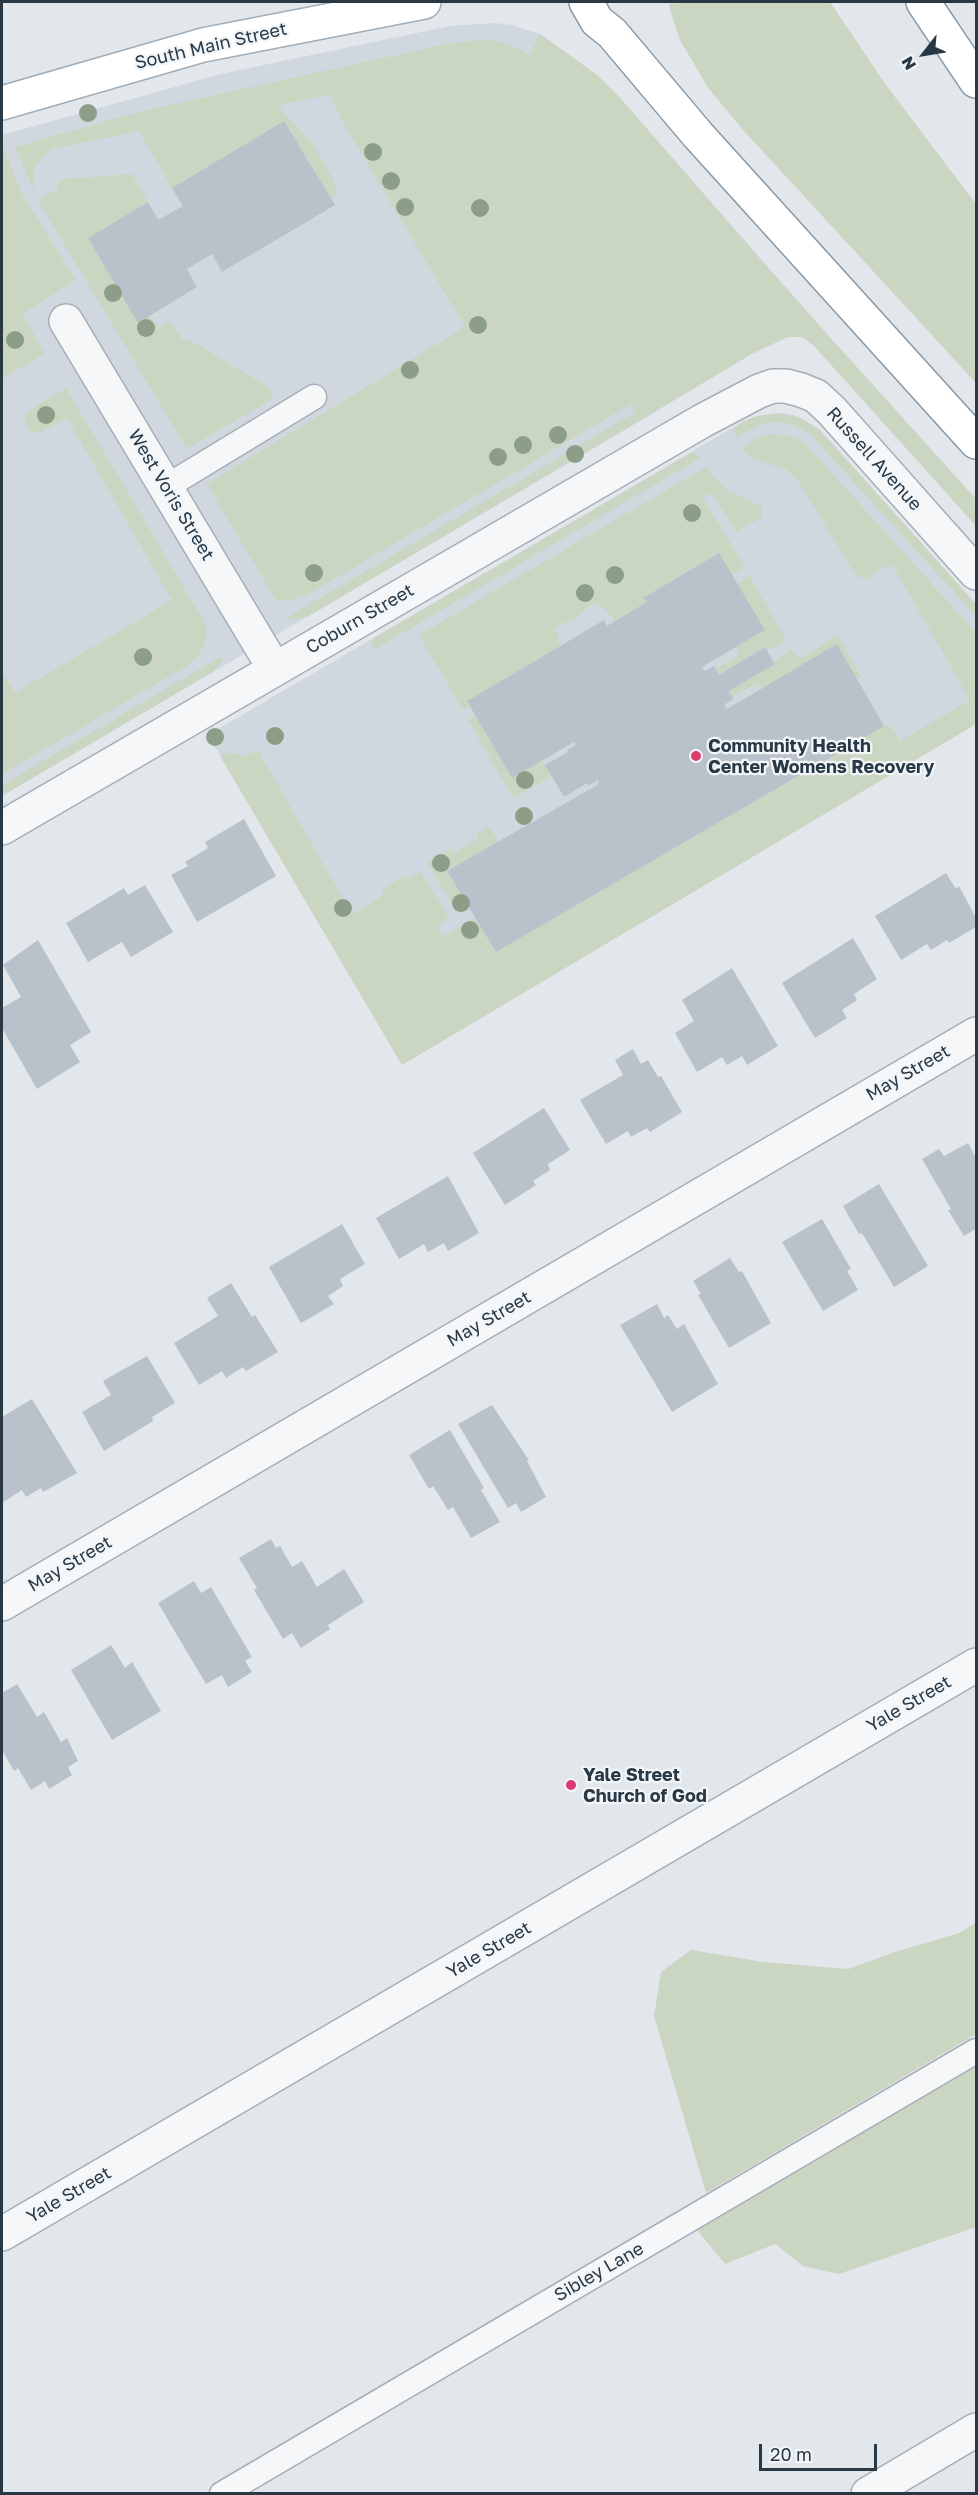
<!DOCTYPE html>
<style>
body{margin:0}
#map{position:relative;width:978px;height:2495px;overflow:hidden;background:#e2e7ec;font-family:"Golos Text",sans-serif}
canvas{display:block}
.frame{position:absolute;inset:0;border:3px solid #283845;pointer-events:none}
.north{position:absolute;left:894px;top:24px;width:60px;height:60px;-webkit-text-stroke:4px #f2f6f9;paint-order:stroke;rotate:239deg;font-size:16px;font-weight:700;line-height:24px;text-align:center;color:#283845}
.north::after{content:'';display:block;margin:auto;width:21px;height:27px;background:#283845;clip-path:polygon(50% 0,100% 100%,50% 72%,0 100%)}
.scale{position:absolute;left:759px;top:2444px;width:118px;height:27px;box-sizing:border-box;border:3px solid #283845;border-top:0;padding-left:8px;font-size:18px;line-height:21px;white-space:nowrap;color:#283845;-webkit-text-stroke:4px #f2f6f9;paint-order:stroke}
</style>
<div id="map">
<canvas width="978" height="2495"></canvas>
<div class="frame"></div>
<div class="north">N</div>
<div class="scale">20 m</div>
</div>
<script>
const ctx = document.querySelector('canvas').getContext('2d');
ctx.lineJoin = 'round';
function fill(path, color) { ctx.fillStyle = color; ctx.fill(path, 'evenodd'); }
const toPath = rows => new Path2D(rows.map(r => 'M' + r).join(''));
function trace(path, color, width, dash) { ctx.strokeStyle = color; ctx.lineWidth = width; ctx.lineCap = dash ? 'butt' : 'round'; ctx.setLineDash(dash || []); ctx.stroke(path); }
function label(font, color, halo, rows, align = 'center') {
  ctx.font = font + ' "Golos Text",sans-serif'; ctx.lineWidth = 4.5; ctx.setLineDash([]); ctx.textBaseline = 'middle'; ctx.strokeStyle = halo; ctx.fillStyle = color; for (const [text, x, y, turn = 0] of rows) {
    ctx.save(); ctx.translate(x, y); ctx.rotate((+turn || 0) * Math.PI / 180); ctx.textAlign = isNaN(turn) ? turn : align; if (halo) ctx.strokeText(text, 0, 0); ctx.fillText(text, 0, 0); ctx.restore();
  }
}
fill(toPath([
 [495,23,511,25,540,34,597,75,621,99,812,317,642,420,2,796,2,135,221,74,450,26],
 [778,413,793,415,805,420,820,430,976,604,976,724,402,1065,208,735,744,421,757,416]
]), '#d0d7de');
fill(toPath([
 [691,2,830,2,886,85,976,204,976,383,744,131,708,88,680,40,671,13,669,4],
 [540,34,597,75,621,99,773,274,976,499,976,526,814,346,802,337,788,337,752,354,309,616,290,620,288,617,636,412,631,404,307,595,290,601,276,600,207,484,465,327,341,119,330,94,277,106,312,143,333,179,337,194,330,198,284,121,172,188,139,131,51,149,36,165,33,173,34,191,15,147,143,111,447,44,479,40,496,41,513,46,529,55],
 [4,149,23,196,76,280,22,314,45,353,2,379,2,150],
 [132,174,148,202,88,238,138,322,149,316,159,328,171,322,183,341,190,340,267,386,273,394,270,400,187,449,38,200,57,189,58,183,65,179],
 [66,388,202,618,206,627,206,639,200,653,190,664,2,774,2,672,15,693,172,600,67,418,39,433,31,432,24,421,28,411],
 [778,413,799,417,820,430,976,604,976,616,809,433,791,424,776,422,761,424,736,437,735,427,744,421,757,416],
 [770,434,796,437,810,449,976,633,976,724,402,1065,220,756,230,752,245,756,254,752,262,752,260,754,352,914,384,895,381,890,404,876,407,880,421,872,449,919,437,927,442,937,475,918,496,952,884,726,890,726,900,741,970,700,892,564,866,579,856,576,798,480,785,469,755,460,741,448,756,438],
 [693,452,700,458,374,650,372,639],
 [706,467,727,491,760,505,762,508,761,518,736,532,712,493,703,498,745,567,732,575,718,553,644,597,647,602,615,621,603,607,597,604,590,605,578,617,560,625,555,629,561,645,467,701,470,706,463,710,419,635],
 [750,576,786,640,767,650,764,647,719,675,715,669,739,655,736,647,765,630,737,584],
 [838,635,861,677,762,689,758,683,732,697,729,691,775,664,774,661,792,649,799,659],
 [220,657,223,659,216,670,2,796,2,785],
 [475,715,512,778,542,761,552,776,513,798,468,720],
 [489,826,498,842,447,871,468,907,458,914,427,863,451,849,454,853,478,839,476,835],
 [976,1923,976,2034,706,2193,654,2016,661,1972,691,1950,763,1962,848,1969,895,1952,959,1933],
 [976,2066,976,2227,839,2274,803,2266,775,2244,725,2264,697,2230]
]), '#cbd6c2');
fill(toPath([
 [284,121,335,205,222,272,212,254,187,269,197,287,138,323,88,238,148,202,158,220,183,206,172,188],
 [719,553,765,630,702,667,705,671,714,666,719,675,765,647,775,664,729,691,733,699,724,705,727,709,837,644,884,726,496,952,447,871,599,784,598,780,588,786,587,783,564,797,545,765,568,752,567,750,576,745,574,742,512,778,467,701,604,620,607,626,647,602,643,598],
 [244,819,276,876,197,922,171,875,188,866,185,862,208,848,205,842],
 [946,873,956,889,959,886,976,918,976,927,949,943,947,940,931,950,927,944,901,960,875,916],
 [145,885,173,932,131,957,122,942,88,962,66,923,124,888,128,895],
 [853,938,877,979,854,994,857,1000,842,1010,847,1018,815,1038,782,983],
 [38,940,91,1032,70,1045,80,1062,37,1089,2,1028,2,1008,21,997,3,965],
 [732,968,778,1046,747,1065,742,1056,727,1065,722,1057,697,1072,675,1033,694,1021,682,1000],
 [633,1049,641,1064,648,1060,658,1077,661,1076,682,1112,650,1132,647,1128,631,1137,628,1131,606,1144,580,1100,623,1075,615,1060],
 [544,1108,570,1150,548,1164,550,1170,533,1181,536,1185,505,1205,473,1153],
 [968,1143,976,1158,976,1229,964,1236,948,1210,951,1209,922,1159,939,1149,944,1156],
 [448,1176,479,1233,448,1251,444,1243,428,1252,424,1244,399,1259,376,1218],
 [879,1184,928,1266,894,1287,862,1233,859,1234,843,1206],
 [822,1219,851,1269,847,1271,858,1290,823,1311,782,1242],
 [342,1224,365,1264,340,1279,343,1286,328,1296,334,1304,301,1323,269,1267],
 [730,1258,739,1272,742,1271,771,1323,729,1348,698,1295,701,1294,693,1281],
 [231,1283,252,1317,255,1315,278,1352,246,1371,243,1367,226,1378,222,1371,199,1385,174,1343,218,1316,207,1298],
 [657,1304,664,1318,668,1315,677,1329,684,1324,718,1384,672,1412,620,1325],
 [147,1356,175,1403,152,1417,153,1421,104,1451,82,1412,111,1395,103,1381],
 [32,1399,77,1473,43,1492,41,1488,26,1497,22,1490,2,1503,2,1417],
 [492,1405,529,1460,527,1461,546,1497,521,1512,516,1503,508,1508,458,1424],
 [450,1430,484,1488,481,1490,500,1522,471,1538,453,1507,448,1510,433,1486,429,1489,409,1455],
 [271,1539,276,1548,280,1546,292,1567,302,1561,317,1587,344,1569,364,1602,328,1625,330,1629,301,1648,292,1633,283,1639,254,1590,257,1588,239,1558],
 [194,1581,201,1593,211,1587,252,1657,245,1661,252,1672,228,1687,222,1675,206,1684,158,1603],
 [111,1645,125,1668,132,1662,161,1711,112,1740,71,1670],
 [17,1684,37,1717,44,1712,61,1742,67,1738,78,1761,68,1767,72,1775,49,1789,45,1781,31,1790,18,1768,14,1771,2,1750,2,1693]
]), '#b9c2ca');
const service = toPath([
 [166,487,314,397],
 [222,2494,976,2051]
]);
const minor = toPath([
 [66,321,274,668],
 [2,1604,976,1034],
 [2,2234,976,1665],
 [868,2494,976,2430]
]);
const tertiary = toPath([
 [2,828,702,421,759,391,773,386,786,386,801,390,816,396,832,411,976,573]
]);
const primary = toPath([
 [2,103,203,45,424,2]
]);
const motorway = toPath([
 [586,2,597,21,612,33,698,135,976,442],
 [923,2,976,81]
]);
trace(service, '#a6afb7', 27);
trace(minor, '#a6afb7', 36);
trace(tertiary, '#a6afb7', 36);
trace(primary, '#a0aeb9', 36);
trace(motorway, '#8898a4', 36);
trace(service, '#f5f7f9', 24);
trace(minor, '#f5f7f9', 33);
trace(tertiary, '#f5f7f9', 33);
trace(primary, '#fff', 33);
trace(motorway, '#fff', 33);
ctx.fillStyle = '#8c9e87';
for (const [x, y] of [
 [88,113],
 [373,152],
 [391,181],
 [405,207],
 [480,208],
 [113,293],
 [478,325],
 [146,328],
 [15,340],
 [410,370],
 [46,415],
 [558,435],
 [523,445],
 [575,454],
 [498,457],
 [692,513],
 [314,573],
 [615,575],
 [585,593],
 [143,657],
 [275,736],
 [215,737],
 [525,780],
 [524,816],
 [441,863],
 [461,903],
 [343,908],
 [470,930]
]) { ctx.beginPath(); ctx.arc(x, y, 9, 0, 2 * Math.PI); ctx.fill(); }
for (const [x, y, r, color] of [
 [696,756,6,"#db3c70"],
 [571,1785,6,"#db3c70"]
]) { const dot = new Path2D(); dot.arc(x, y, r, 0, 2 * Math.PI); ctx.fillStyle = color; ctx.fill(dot); trace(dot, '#f2f6f9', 2); }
label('18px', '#283845', '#f2f6f9', [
 ["South Main Street",211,46,-13],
 ["Russell Avenue",874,459,48],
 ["West Voris Street",171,495,59],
 ["Coburn Street",360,619,-30],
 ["May Street",908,1073,-30],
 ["May Street",489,1319,-30],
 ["May Street",70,1564,-30],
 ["Yale Street",909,1704,-30],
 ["Yale Street",489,1950,-30],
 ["Yale Street",69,2195,-30],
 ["Sibley Lane",599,2272,-30]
]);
label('bold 18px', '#283845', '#f2f6f9', [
 ["Community Health",708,746],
 ["Center Womens Recovery",708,767],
 ["Yale Street",583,1775],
 ["Church of God",583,1796]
], 'left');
</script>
